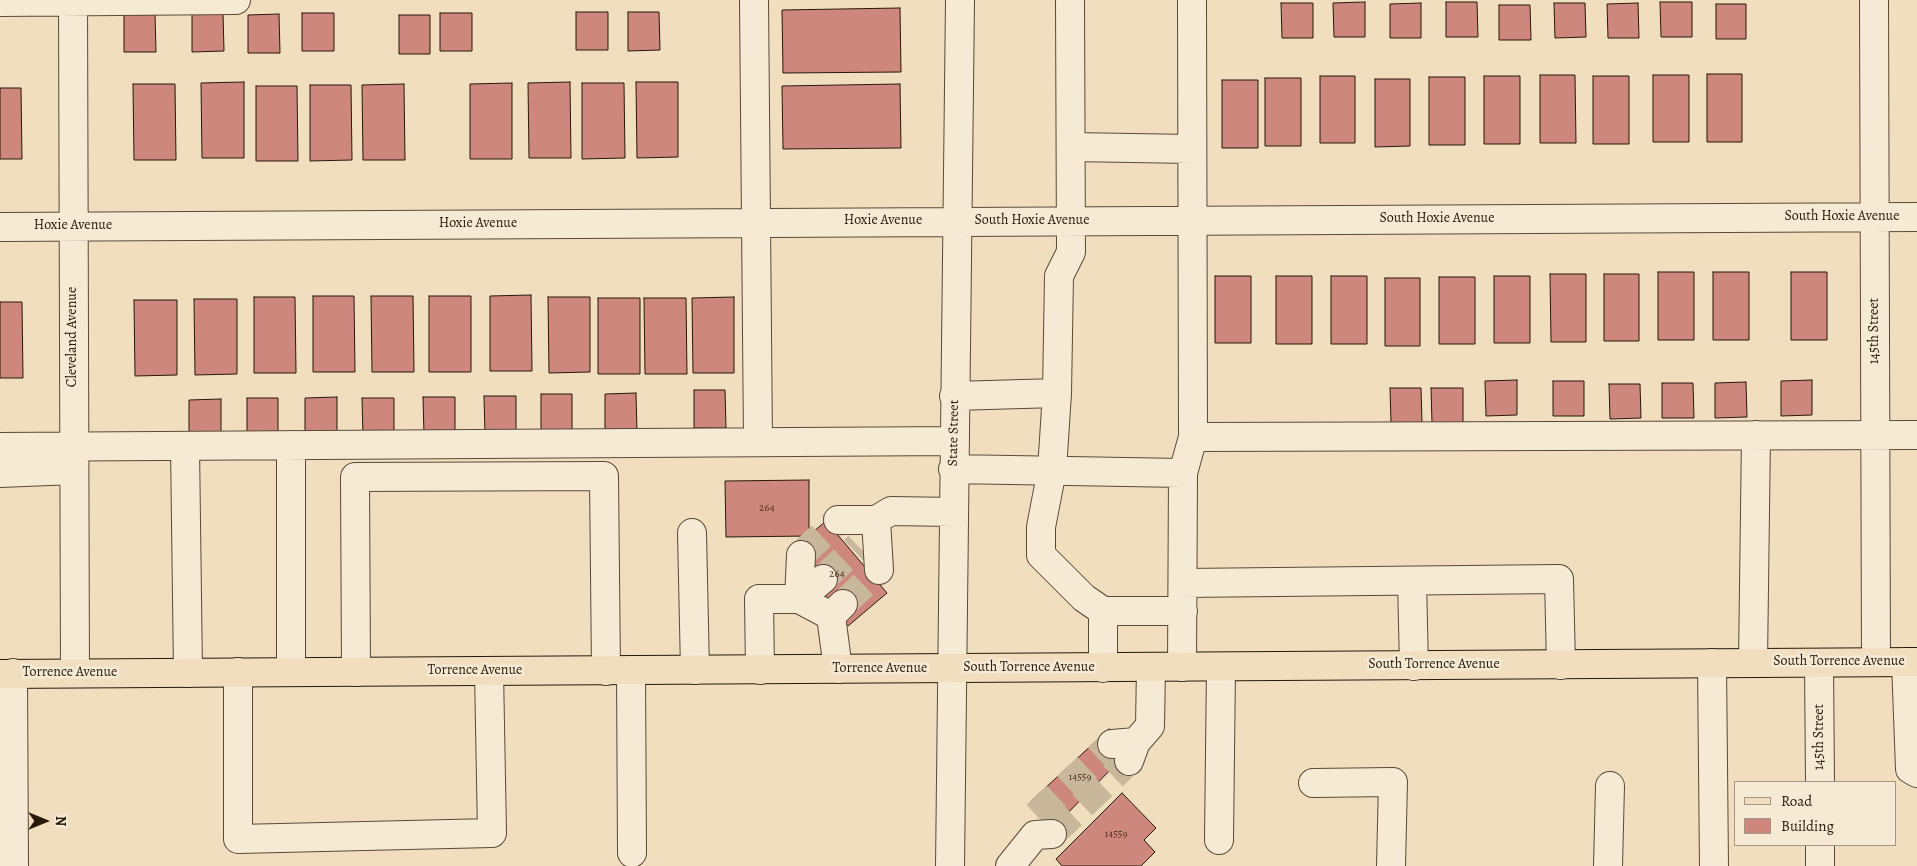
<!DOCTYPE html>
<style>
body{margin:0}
#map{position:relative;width:1917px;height:866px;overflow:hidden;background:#f1debf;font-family:Alegreya,serif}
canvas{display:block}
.legend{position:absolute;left:1734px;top:781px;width:162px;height:65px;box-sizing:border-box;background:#f6ead5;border:1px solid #a39683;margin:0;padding:6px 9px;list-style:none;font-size:15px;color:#261909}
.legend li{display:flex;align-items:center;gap:10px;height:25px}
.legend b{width:25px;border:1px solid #a39683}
.north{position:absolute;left:20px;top:796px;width:50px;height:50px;-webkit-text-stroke:4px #f6ead5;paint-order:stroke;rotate:90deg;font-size:14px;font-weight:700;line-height:20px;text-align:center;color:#261909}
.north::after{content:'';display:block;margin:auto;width:18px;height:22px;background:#261909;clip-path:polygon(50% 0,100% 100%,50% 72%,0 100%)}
</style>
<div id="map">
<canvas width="1917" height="866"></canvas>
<ul class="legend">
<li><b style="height:6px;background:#f1debf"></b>Road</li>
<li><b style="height:14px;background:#ce877d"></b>Building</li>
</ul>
<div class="north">N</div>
</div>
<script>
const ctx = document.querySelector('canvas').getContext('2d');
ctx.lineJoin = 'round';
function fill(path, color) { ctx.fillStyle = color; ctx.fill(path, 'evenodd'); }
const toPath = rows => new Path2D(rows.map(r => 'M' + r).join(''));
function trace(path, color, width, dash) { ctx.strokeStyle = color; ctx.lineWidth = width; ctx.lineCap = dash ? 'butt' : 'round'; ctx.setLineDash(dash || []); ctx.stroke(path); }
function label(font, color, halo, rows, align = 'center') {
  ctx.font = font + ' Alegreya,serif'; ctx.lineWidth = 5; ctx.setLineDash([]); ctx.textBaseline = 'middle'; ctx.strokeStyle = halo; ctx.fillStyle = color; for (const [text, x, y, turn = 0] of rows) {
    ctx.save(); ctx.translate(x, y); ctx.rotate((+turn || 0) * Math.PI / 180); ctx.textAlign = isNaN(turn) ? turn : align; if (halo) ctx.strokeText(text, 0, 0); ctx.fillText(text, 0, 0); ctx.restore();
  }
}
const building = toPath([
 [1365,2,1365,37,1334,37,1333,3,1365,2],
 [1446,2,1477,2,1478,37,1446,37,1446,2],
 [1660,2,1692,2,1692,37,1661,37,1660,2],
 [1281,3,1313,3,1313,38,1282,38,1281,3],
 [1421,3,1421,38,1390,38,1390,4,1421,3],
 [1554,3,1585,3,1586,37,1555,38,1554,3],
 [1638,3,1639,38,1608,38,1607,4,1638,3],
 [1716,4,1746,4,1746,39,1716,39,1716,4],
 [1499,5,1530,5,1531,40,1499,40,1499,5],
 [900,8,901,72,783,73,782,10,900,8],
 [576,12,608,12,608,50,576,50,576,12],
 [628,12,659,12,660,50,628,51,628,12],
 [192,13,223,13,224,51,192,52,192,13],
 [302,13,334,13,334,51,302,51,302,13],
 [440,13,472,13,472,51,440,51,440,13],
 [124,14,155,14,156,52,124,52,124,14],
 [279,14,280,53,248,53,248,15,279,14],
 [399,15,430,15,430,54,399,54,399,15],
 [1707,74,1742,74,1742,142,1707,142,1707,74],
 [1540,75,1575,75,1576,143,1540,143,1540,75],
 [1653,75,1689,75,1689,142,1653,142,1653,75],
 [1320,76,1355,76,1355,143,1320,143,1320,76],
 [1484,76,1520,76,1520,144,1484,144,1484,76],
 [1593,76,1629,76,1629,144,1593,144,1593,76],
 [1429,77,1465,77,1465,145,1429,145,1429,77],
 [1265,78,1301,78,1301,146,1265,146,1265,78],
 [1375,79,1410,79,1410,146,1375,147,1375,79],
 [1222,80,1258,80,1258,148,1222,148,1222,80],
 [244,82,244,158,202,158,201,83,244,82],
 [570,82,571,158,529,158,528,83,570,82],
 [636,82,678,82,678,157,637,158,636,82],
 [512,83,512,159,470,159,470,84,512,83],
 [582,83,624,83,625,158,582,159,582,83],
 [133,84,175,84,176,160,134,160,133,84],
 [404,84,405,160,363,160,362,85,404,84],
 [900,84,901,148,783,149,782,86,900,84],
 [310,85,351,85,352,160,310,161,310,85],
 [256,86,297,86,298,161,256,161,256,86],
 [0,88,21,88,22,159,0,159,0,88],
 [1658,272,1694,272,1694,340,1658,340,1658,272],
 [1713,272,1749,272,1749,340,1713,340,1713,272],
 [1791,272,1827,272,1827,340,1791,340,1791,272],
 [1550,274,1586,274,1586,342,1551,342,1550,274],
 [1604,274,1639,274,1639,341,1604,341,1604,274],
 [1215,276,1251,276,1251,343,1215,343,1215,276],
 [1276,276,1312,276,1312,344,1276,344,1276,276],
 [1331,276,1367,276,1367,344,1331,344,1331,276],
 [1494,276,1530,276,1530,343,1494,343,1494,276],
 [1439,277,1475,277,1475,344,1439,344,1439,277],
 [1385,278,1420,278,1420,346,1385,346,1385,278],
 [531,295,532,371,490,371,490,296,531,295],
 [313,296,354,296,355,372,313,372,313,296],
 [371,296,413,296,414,372,372,372,371,296],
 [429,296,471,296,471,372,429,372,429,296],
 [254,297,295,297,296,373,254,373,254,297],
 [548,297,590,297,590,372,549,373,548,297],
 [734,297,734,373,693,373,692,298,734,297],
 [598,298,640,298,640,374,598,374,598,298],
 [644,298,686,298,687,374,645,374,644,298],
 [194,299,237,299,237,374,195,375,194,299],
 [134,300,177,300,177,375,135,376,134,300],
 [0,302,22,302,23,378,0,378,0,302],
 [1517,380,1517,415,1486,416,1485,381,1517,380],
 [1812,380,1812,415,1781,416,1781,381,1812,380],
 [1553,381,1584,381,1584,416,1553,416,1553,381],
 [1746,382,1747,417,1715,418,1715,383,1746,382],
 [1662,383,1693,383,1694,418,1662,418,1662,383],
 [1609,384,1640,384,1641,418,1610,419,1609,384],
 [1390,388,1421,388,1422,423,1391,423,1390,388],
 [1431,388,1463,388,1463,423,1432,423,1431,388],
 [694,390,725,390,726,428,694,428,694,390],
 [636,393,637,432,605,432,605,394,636,393],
 [541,394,572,394,572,432,541,433,541,394],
 [484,396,516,396,516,434,485,434,484,396],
 [337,397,337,436,305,436,305,398,337,397],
 [423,397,455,397,455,435,424,435,423,397],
 [247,398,278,398,278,436,247,436,247,398],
 [362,398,394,398,394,436,363,436,362,398],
 [221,399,221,438,189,438,189,400,221,399],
 [809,480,809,536,726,537,725,481,809,480],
 [826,521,887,593,848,626,787,554,826,521],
 [1109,729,1129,751,1051,830,1029,803,1109,729],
 [1122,793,1156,828,1144,840,1155,852,1141,866,1062,866,1056,859,1122,793]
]);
fill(building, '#ce877d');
trace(building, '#261909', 1);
trace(toPath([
 [801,555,838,520],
 [823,579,858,546],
 [843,604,879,570],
 [1036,815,1112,744],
 [1052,834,1129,761]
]), '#c8b79b', 28, [28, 14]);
const minor = toPath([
 [73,0,75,673],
 [754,0,758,442],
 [1874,0,1876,662],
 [0,2,236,0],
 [1071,147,1192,149],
 [0,227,1917,217],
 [1057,393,1052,470,1041,527,1041,555,1084,598,1103,611,1103,668],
 [954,396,1057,393,1059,276,1071,252,1070,0],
 [1193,437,1917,435],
 [291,445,291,672],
 [185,446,188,673],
 [0,447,954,441],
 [953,469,1183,473,1182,667],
 [0,473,74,470],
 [1183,473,1193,437,1192,0],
 [838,520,876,520,891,511,953,512],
 [876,520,879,570],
 [692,533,695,670],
 [823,579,799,599,831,616,843,604],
 [1412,581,1414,666],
 [1183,583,1559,579,1561,665],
 [1103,611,1183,611],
 [831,616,838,669],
 [1906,662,1910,769,1917,773],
 [1712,663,1714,866],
 [1753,663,1756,435],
 [1819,663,1820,782],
 [631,670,632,853],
 [760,670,759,599,799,599,801,555],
 [238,672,238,839,492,833,489,671],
 [356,672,355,477,604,476,606,671],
 [13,673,14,866],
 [1136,742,1150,726,1151,667],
 [1112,744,1136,742,1129,761],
 [1313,783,1393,782,1391,866],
 [1219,840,1221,667],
 [1820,845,1820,866],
 [950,866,960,0],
 [1010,866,1035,835,1052,834],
 [1608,866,1610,786]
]);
const major = toPath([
 [0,674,1917,662]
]);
trace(minor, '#594a36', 30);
trace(major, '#261909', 30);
trace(minor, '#f6ead5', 28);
trace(major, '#f1debf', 28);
label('11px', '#503426', null, [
 ["264",767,508],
 ["264",837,574],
 ["14559",1080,777],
 ["14559",1116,834]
]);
label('14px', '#261909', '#f6ead5', [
 ["South Hoxie Avenue",1842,217],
 ["South Hoxie Avenue",1437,219],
 ["Hoxie Avenue",883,221],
 ["South Hoxie Avenue",1032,221],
 ["Hoxie Avenue",478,224],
 ["Hoxie Avenue",73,226],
 ["145th Street",1875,331,-90],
 ["Cleveland Avenue",73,337,-90],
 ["State Street",954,433,-89],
 ["South Torrence Avenue",1839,662],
 ["South Torrence Avenue",1434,665],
 ["South Torrence Avenue",1029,668],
 ["Torrence Avenue",880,669],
 ["Torrence Avenue",475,671],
 ["Torrence Avenue",70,673],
 ["145th Street",1820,737,-90]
]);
</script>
